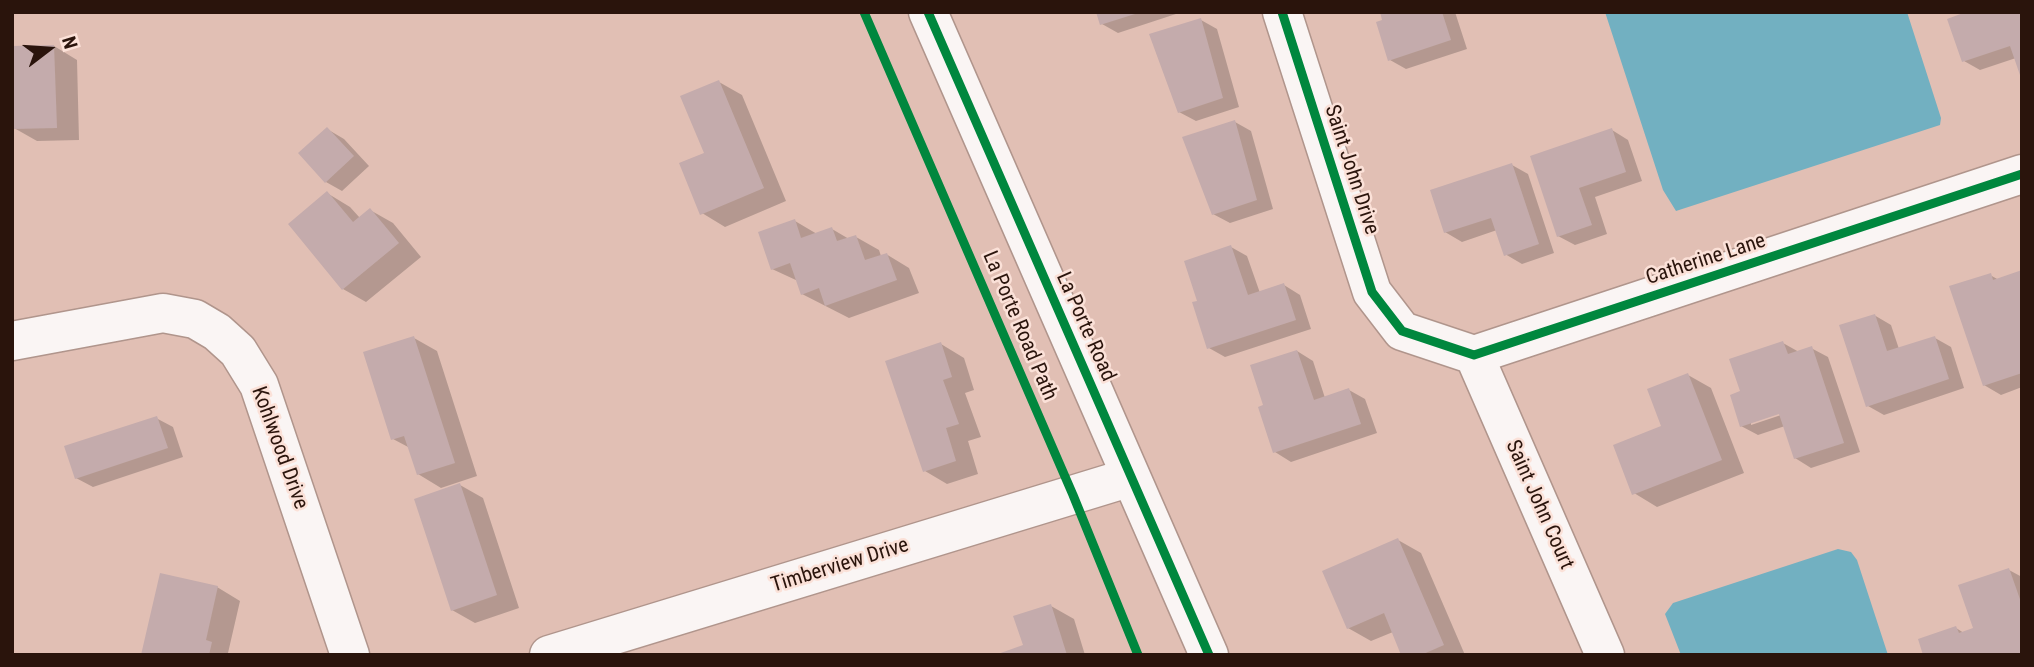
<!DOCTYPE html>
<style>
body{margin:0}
#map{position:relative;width:2034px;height:667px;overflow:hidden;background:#e1bfb4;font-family:"Roboto Condensed",sans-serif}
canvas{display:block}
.frame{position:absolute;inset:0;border:14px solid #2a140c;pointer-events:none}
.north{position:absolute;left:14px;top:14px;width:70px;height:70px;-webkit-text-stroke:5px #fbe1d8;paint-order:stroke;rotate:73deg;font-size:19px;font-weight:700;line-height:28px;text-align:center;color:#2a140c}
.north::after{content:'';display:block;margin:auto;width:24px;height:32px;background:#2a140c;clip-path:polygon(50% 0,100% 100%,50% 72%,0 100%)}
</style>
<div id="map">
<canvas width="2034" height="667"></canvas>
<div class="frame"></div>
<div class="north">N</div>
</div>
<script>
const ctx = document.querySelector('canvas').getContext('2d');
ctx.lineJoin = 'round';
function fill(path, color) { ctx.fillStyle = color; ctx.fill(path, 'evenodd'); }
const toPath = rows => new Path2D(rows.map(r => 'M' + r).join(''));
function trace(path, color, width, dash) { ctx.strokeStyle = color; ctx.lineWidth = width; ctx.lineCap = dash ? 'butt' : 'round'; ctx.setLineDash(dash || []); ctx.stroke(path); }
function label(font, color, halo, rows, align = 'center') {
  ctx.font = font + ' "Roboto Condensed",sans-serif'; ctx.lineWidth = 5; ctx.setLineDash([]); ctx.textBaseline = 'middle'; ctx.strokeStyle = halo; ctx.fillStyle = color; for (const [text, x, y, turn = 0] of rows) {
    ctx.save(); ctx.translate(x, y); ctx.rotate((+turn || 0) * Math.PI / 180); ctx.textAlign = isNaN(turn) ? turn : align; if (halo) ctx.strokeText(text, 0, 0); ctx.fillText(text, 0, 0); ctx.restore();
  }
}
fill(toPath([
 [1605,12,1907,12,1941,118,1940,125,1676,211,1663,190],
 [1838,549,1851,552,1857,560,1888,655,1681,655,1665,614,1673,603]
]), '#72b0c1');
fill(toPath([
 [1098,12,1182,12,1118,33,1102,24],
 [1382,12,1455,12,1467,49,1406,69,1390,60],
 [2022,12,2016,58,1980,70,1964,61],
 [1201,20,1217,29,1239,107,1196,121,1179,112],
 [54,46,77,60,79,140,37,141,14,128],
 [719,82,742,95,786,201,725,227,702,213,706,154],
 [1235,122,1251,131,1273,209,1230,223,1213,214],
 [327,129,344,139,369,166,342,191,326,182],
 [1612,130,1628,140,1642,181,1595,197,1607,234,1575,245,1558,236,1532,157],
 [1512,165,1528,174,1554,253,1522,264,1505,254,1497,230,1462,242,1445,232],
 [327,193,350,207,360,218,370,210,393,223,421,257,366,302,343,289],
 [795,221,817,234,832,229,849,239,856,237,879,250,881,256,886,254,909,268,919,293,849,318,802,294,798,281,772,269],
 [1231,247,1247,256,1260,293,1284,285,1300,295,1311,329,1225,357,1209,348,1200,302],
 [2022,272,2022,387,2001,395,1984,385,1990,275,1999,280],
 [1874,315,1891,325,1899,349,1935,338,1951,347,1964,388,1884,415,1868,406],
 [414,338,437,351,477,476,441,488,418,474,410,448,393,439],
 [1783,343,1799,352,1811,348,1828,357,1860,452,1811,468,1795,458,1785,426,1758,435,1741,426,1742,392],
 [1786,410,1787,413,1751,425,1751,422],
 [941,344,964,358,974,390,965,393,981,437,968,441,978,474,947,484,925,471],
 [1297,351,1313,361,1325,398,1349,390,1365,399,1377,433,1291,462,1275,452,1265,406],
 [1688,375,1711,388,1744,473,1657,507,1634,493],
 [156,418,173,427,183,457,93,487,76,478],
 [460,485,483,498,519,608,475,623,452,610],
 [1398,540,1421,553,1465,655,1403,655,1393,632,1371,641,1348,628],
 [2009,570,2022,577,2022,655,1925,655,1956,628,1964,633,1975,629],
 [217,587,240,601,228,653,231,655,143,655],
 [1051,606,1074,619,1085,655,999,655,1025,646]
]), '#0003');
fill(toPath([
 [1096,12,1138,12,1138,13,1100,25],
 [1380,12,1442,12,1451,40,1388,61,1376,22,1382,20],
 [1966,12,2022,12,2022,81,2010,46,1962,62,1947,19],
 [1201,18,1223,98,1178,113,1149,34],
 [54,45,57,128,12,129,12,46],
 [719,80,764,188,700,215,679,163,704,153,680,96],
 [1235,120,1257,200,1212,215,1182,137],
 [327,127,354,156,325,183,298,153],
 [1612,128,1626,172,1579,188,1592,225,1557,237,1530,156],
 [1512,163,1539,244,1504,256,1491,218,1444,233,1430,190],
 [327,191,353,222,370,208,399,243,342,290,288,224],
 [795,219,801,238,832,227,837,241,856,235,865,260,887,253,897,280,825,306,819,288,801,295,790,263,771,270,758,232],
 [1231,245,1248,295,1284,283,1296,320,1207,349,1192,302,1197,301,1184,261],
 [2022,270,2022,373,1983,386,1949,286,1991,273,1993,280],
 [1875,314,1887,351,1935,336,1949,379,1866,407,1839,325],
 [414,336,455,463,417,475,404,436,391,440,363,352],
 [1783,341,1788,354,1812,346,1844,443,1794,459,1779,414,1740,427,1730,395,1740,391,1729,359],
 [941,342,952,377,943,380,959,424,946,428,956,461,923,472,885,361],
 [1297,350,1314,400,1349,388,1361,424,1273,453,1258,407,1263,405,1250,365],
 [1688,373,1722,460,1632,495,1613,445,1661,426,1647,389],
 [157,416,168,448,75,479,64,446],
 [460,483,497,595,451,611,414,499],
 [1398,538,1444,645,1421,655,1401,655,1384,613,1347,629,1322,571],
 [2009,568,2022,605,2022,655,1923,655,1918,639,1956,626,1959,633,1973,628,1958,585],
 [160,573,218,586,206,640,212,642,209,655,141,655],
 [1051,604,1067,655,995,655,1023,645,1013,616]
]), '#c4abac');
const minor = toPath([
 [928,12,1209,655],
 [1282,12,1372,292,1402,331,1474,355,2022,174],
 [12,341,163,313,195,319,217,332,238,351,259,385,350,655],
 [1474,355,1605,655],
 [549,655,1131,477]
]);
trace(minor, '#b0958c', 41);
trace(minor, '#faf5f4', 38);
trace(toPath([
 [864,12,1073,495,1138,655],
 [928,12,1209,655],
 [1282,12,1372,292,1402,331,1474,355,2022,174]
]), '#00873e', 9);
label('21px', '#2a140c', '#fbe1d8', [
 ["Saint John Drive",1351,170,72],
 ["Catherine Lane",1706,260,-18],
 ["La Porte Road Path",1019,326,67],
 ["La Porte Road",1085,327,66],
 ["Kohlwood Drive",279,448,70],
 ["Saint John Court",1539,505,66],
 ["Timberview Drive",840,566,-17]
]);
</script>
